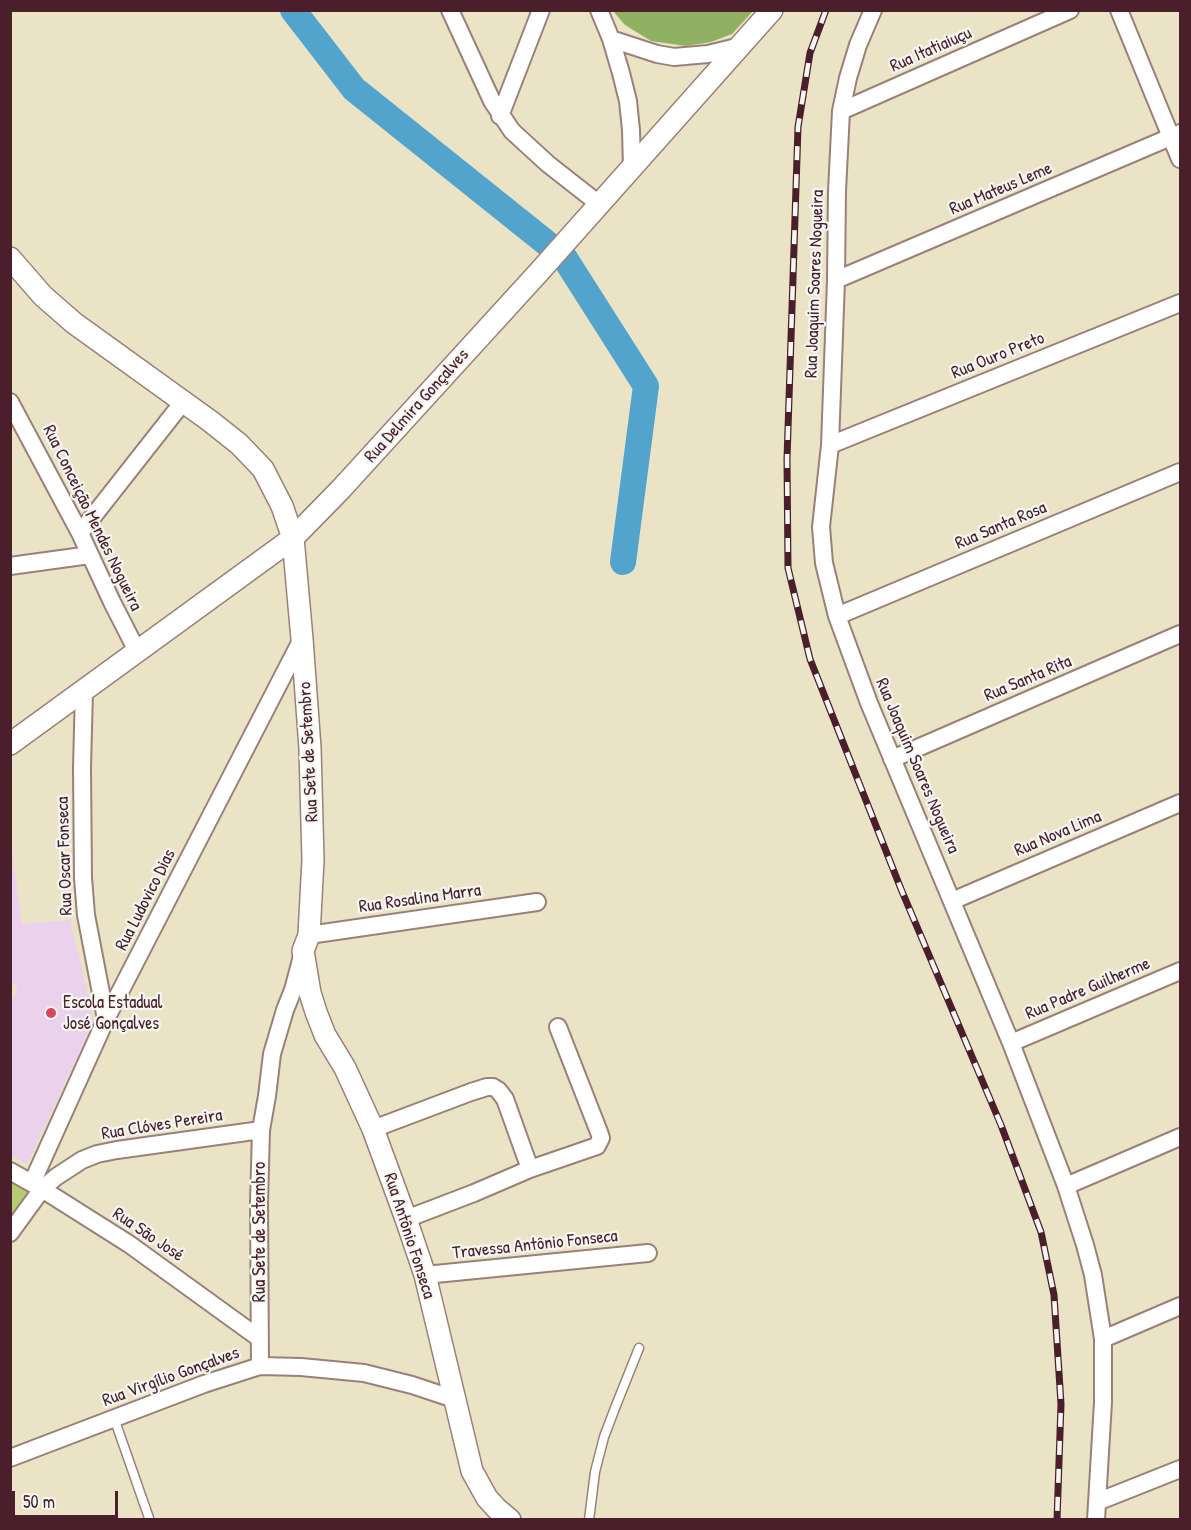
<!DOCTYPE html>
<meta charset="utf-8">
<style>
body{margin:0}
#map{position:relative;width:1191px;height:1530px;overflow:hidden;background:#ebe3c5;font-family:"Patrick Hand",sans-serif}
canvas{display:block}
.frame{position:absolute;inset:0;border:12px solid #4a1f2b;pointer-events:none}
.scale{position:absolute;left:12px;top:1491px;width:106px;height:27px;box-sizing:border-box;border:3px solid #4a1f2b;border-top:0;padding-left:8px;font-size:18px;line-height:21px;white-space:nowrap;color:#4a1f2b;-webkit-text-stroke:4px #f6f6f2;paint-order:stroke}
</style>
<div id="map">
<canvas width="1191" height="1530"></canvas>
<div class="frame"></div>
<div class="scale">50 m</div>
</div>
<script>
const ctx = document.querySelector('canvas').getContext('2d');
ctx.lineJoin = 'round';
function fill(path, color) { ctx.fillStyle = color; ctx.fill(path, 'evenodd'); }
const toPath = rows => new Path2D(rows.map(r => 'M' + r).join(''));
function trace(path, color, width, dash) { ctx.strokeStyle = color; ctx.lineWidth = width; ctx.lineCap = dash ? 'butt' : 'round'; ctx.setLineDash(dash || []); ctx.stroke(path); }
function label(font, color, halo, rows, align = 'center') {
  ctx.font = font + ' "Patrick Hand",sans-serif'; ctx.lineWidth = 4.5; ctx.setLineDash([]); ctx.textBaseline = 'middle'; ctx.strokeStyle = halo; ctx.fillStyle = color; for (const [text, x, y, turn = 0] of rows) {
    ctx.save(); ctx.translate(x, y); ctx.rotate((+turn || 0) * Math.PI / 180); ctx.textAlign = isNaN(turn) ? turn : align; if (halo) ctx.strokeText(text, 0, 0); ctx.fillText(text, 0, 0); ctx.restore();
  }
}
fill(toPath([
 [12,852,22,924,70,920,94,1021,27,1164,10,1155,10,1005,18,988,11,982]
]), '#ead1ec');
fill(toPath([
 [11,1171,45,1191,11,1243]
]), '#b6cc70');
fill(toPath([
 [613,11,753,11,732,34,711,42,686,46,651,41,625,25]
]), '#90b062');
trace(toPath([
 [293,10,354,89,564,257,646,386,623,562]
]), '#52a4cd', 26);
const service = toPath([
 [114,1418,149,1518],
 [589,1520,595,1472,604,1437,615,1408,639,1348]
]);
const minor = toPath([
 [450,10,492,101,512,131,548,164,599,204],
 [599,10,611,39,621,73,628,101,631,130,632,168],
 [873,10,858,45,848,78,841,111,837,191,836,280,830,445,821,527,824,563,837,616,869,703,1011,1043,1066,1186,1085,1245,1093,1275,1103,1339,1103,1402,1096,1520],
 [1119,10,1180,159],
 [611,39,657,54,674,57,708,54,741,46],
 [841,111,1070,10],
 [500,116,541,10],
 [836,280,1180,133],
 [10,402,80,533,112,602,137,651],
 [830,445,1180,303],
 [80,533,183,402],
 [10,566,90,555],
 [837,616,1180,472],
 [84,690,82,768,83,878,86,915,106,1019],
 [892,759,1180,634],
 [952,901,1180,803],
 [309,935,537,902],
 [1011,1043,1180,971],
 [373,1129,471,1092,487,1087,493,1087,498,1090,505,1099,530,1169],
 [10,1171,42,1189,129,1244,259,1338],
 [32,1183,106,1019,302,639],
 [1066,1186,1180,1137],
 [406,1219,474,1193,530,1169,597,1146,601,1138,599,1132,558,1027],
 [10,1233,42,1189,56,1177,82,1160,97,1154,117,1150,261,1130],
 [425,1275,648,1253],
 [1103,1339,1180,1306],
 [260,1366,259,1202,261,1130,267,1096,272,1054,285,1010,293,990,302,956],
 [10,1458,204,1384,260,1366,301,1367,364,1373,412,1385,454,1399],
 [1097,1502,1180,1469]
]);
const tertiary = toPath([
 [10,258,43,296,74,323,210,421,239,444,263,469,282,506,293,538,302,639,310,748,313,860,309,935,303,951,310,993,316,1012,325,1035,345,1068,373,1129,406,1219,425,1275,472,1471,487,1498,497,1509,510,1520],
 [10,744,293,538,341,489,539,272,772,10]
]);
trace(service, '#9a8178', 11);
trace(minor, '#9a8178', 20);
trace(tertiary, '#9a8178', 24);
trace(service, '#fff', 8);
trace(minor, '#fff', 16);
trace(tertiary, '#fff', 21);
const rail = toPath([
 [826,10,810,53,798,127,787,459,788,568,810,659,901,889,1001,1125,1041,1232,1054,1295,1061,1404,1057,1520]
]);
trace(rail, '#4a1f2b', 7);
trace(rail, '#f6f6f2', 4.5, [14]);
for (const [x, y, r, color] of [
 [51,1013,6,"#d1495b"]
]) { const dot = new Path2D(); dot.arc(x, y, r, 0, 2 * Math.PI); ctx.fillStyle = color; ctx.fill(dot); trace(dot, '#f6f6f2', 2); }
label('18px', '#4a1f2b', '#f6f6f2', [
 ["Rua Itatiaiuçu",931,50,-24],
 ["Rua Mateus Leme",1001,189,-23],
 ["Rua Joaquim Soares Nogueira",815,284,-88],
 ["Rua Ouro Preto",998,356,-22],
 ["Rua Delmira Gonçalves",417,406,-48],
 ["Rua Conceição Mendes Nogueira",92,518,64],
 ["Rua Santa Rosa",1001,526,-23],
 ["Rua Santa Rita",1028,679,-23],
 ["Rua Sete de Setembro",309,752,-93],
 ["Rua Joaquim Soares Nogueira",917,766,67],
 ["Rua Nova Lima",1058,834,-23],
 ["Rua Oscar Fonseca",65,856,-92],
 ["Rua Rosalina Marra",420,899,-8],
 ["Rua Ludovico Dias",146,900,-63],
 ["Rua Padre Guilherme",1088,989,-23],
 ["Rua Clóves Pereira",162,1125,-9],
 ["Rua Sete de Setembro",260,1232,-90],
 ["Rua São José",148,1235,34],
 ["Rua Antônio Fonseca",409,1236,72],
 ["Travessa Antônio Fonseca",535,1245,-6],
 ["Rua Virgílio Gonçalves",171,1377,-20]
]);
label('18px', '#4a1f2b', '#f6f6f2', [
 ["Escola Estadual",63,1003],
 ["José Gonçalves",63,1024]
], 'left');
</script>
